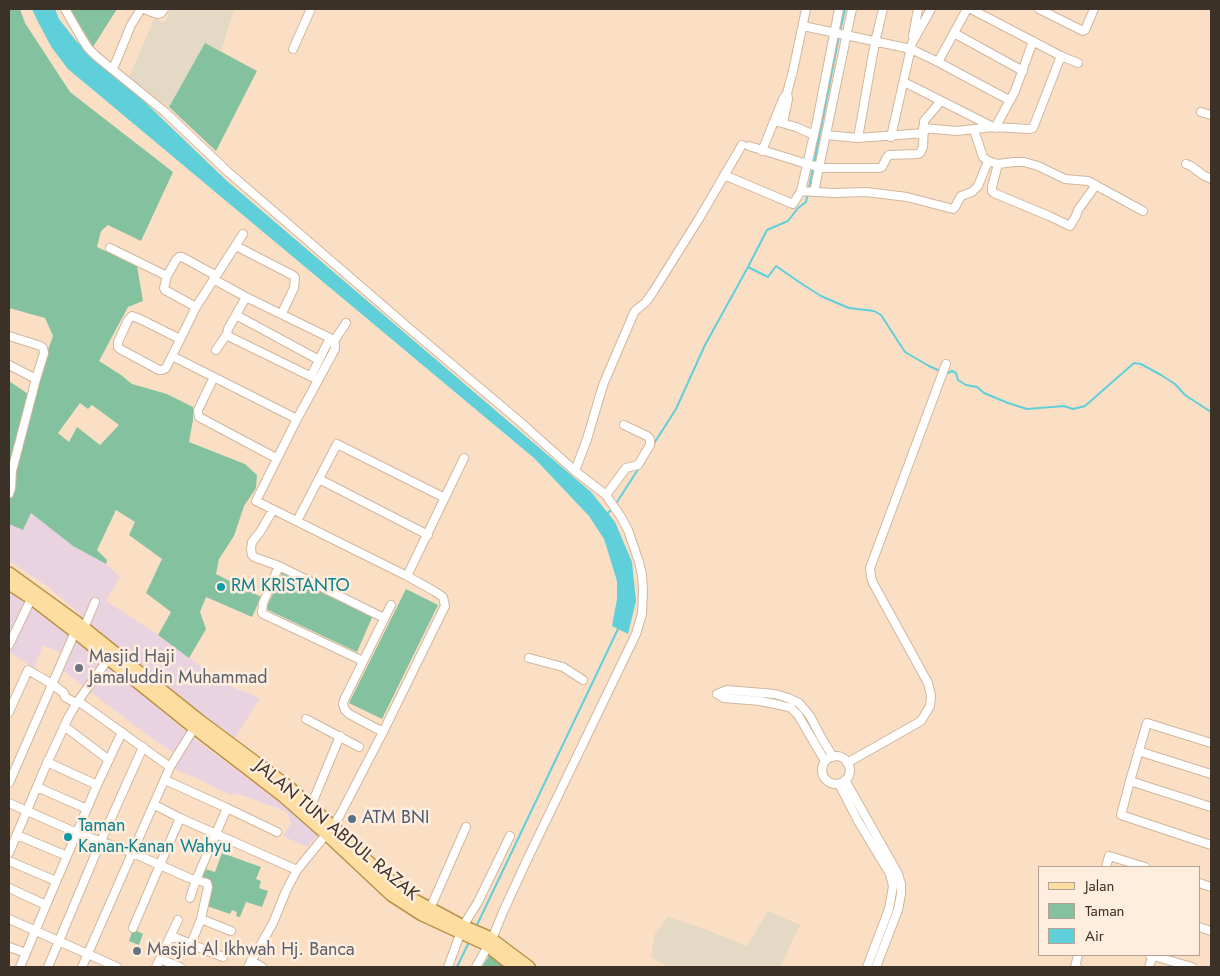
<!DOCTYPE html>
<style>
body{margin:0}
#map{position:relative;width:1220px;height:976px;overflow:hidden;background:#fadfc5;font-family:Jost,sans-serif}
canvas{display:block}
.frame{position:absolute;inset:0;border:10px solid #3c3127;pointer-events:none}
.legend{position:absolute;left:1038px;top:866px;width:162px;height:90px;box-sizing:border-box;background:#ffeede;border:1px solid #b1a295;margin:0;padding:6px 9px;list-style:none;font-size:15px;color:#3c3127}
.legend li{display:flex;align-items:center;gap:10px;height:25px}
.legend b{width:25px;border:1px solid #b1a295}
</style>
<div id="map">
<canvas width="1220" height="976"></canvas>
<div class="frame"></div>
<ul class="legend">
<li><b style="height:6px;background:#fddea0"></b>Jalan</li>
<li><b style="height:14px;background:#84c29f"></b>Taman</li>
<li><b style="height:14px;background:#5fcfda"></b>Air</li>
</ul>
</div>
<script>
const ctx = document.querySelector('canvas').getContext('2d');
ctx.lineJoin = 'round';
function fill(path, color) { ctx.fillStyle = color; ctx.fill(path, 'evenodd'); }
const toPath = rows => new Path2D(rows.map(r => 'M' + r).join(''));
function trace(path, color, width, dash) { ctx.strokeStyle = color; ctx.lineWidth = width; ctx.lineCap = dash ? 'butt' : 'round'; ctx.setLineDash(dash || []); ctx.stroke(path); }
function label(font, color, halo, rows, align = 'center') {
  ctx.font = font + ' Jost,sans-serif'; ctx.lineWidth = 5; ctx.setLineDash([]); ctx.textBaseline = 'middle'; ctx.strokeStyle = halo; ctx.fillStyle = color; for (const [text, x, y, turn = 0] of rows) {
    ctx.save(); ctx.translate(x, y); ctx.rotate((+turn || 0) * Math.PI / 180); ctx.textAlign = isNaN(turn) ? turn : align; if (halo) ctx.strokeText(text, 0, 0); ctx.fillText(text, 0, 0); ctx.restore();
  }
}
fill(toPath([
 [31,513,73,546,106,564,120,577,106,601,158,635,227,685,260,698,235,738,177,695,105,636,47,586,9,561,9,524,23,530],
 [9,592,48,620,111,668,187,733,320,833,307,847,283,836,291,823,287,812,244,796,235,794,229,795,201,780,172,768,178,756,146,734,62,670,62,653,43,645,34,668,9,652]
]), '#e9d3e1');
fill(toPath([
 [171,9,234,9,221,51,205,43,169,107,129,77,154,19,165,22],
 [768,911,800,925,780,967,668,967,651,957,655,934,668,917,702,928,747,946]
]), '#e4d9c5');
fill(toPath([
 [9,9,20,9,25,23,70,92,173,172,141,241,108,225,101,231,97,247,137,266,143,301,128,307,99,361,121,375,132,384,167,394,193,407,193,420,189,442,245,464,257,475,256,488,244,506,234,536,219,559,216,574,261,597,252,617,206,597,200,612,206,629,189,658,158,635,171,612,146,593,162,559,129,535,135,522,116,510,97,550,107,560,106,564,73,546,31,513,23,530,9,524,9,381,31,396,53,336,45,318,9,308],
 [80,403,88,409,92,405,119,425,100,445,77,427,69,442,58,433],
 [70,9,117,9,93,47],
 [205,43,257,71,216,151,169,107],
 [284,569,374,613,357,652,266,609],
 [406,589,438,605,382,719,349,703],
 [222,853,261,867,256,879,261,881,259,888,268,891,262,907,246,902,240,917,236,916,237,912,232,910,230,914,204,905,212,883,198,878,202,868,215,872],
 [133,929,143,934,139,945,129,941],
 [490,954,506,967,482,967]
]), '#84c29f');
fill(toPath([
 [32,9,55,9,59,19,77,42,125,83,227,181,591,492,615,522,632,562,636,601,628,634,612,626,617,599,617,581,604,539,589,516,534,458,68,69,52,48,37,20]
]), '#5fcfda');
trace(toPath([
 [840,31,845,9],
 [814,163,839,36],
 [809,188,813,168],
 [748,267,768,277,776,266,799,282,821,296,837,303,849,308,874,311,881,315,905,352,929,366,940,371],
 [945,372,948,373,952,371,956,373,958,380,966,385,977,387,984,393,1008,403,1027,409,1064,406,1073,409,1085,406,1134,363,1141,364,1161,375,1175,384,1185,395,1211,412],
 [653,445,676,409,705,345,748,267,767,230,788,221,798,208,806,202,808,193],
 [617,502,639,468],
 [608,513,611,510],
 [476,927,618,629],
 [457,967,469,942]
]), '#5fcfda', 2);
const minor = toPath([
 [65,9,81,37,88,48,96,56,165,112,227,171,410,329,518,420,575,471,606,495,621,517,628,530,639,562,642,575,643,591,642,614,636,634,526,862,503,912,492,939,476,967],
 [144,9,157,14,161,13,164,9],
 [971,9,1061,56,1078,63],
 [1039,9,1083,31,1085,30,1094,9],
 [803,26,911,49,938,62,1009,100],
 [954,33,1023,71],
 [913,36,918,9],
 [293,49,311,9],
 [938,62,967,9],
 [113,69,131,25,141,9],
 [904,82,993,127,1029,129,1033,128,1061,56],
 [1201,112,1211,115],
 [778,122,796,127,814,135],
 [783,123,788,99,787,93,793,71,806,9],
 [923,128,957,131,993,127],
 [995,128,1015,91,1033,41],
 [974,130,983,157,988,161,998,164,1014,162,1024,162,1038,166,1065,179,1088,181,1143,211],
 [826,135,858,138,924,133],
 [891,137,912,43,931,9],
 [858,138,875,42,883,9],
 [749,146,807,164,824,168,879,168,882,167,887,157,889,155,917,154,920,153,923,147,924,121,941,101],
 [762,151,783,99,787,93],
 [998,164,992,187,992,191,994,193,1049,216,1070,226,1076,216,1078,210,1096,185],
 [1186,164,1191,166,1203,175,1211,179],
 [724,175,793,204,801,191,833,193,866,192,907,197,953,209,955,207,961,196,972,192,978,186,988,161],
 [801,191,816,126,839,9],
 [814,192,852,9],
 [243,234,196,307,172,356,297,419],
 [236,246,294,276,295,278,294,288,282,313],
 [110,248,167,276],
 [213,279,246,297,330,338,335,344,335,349,297,419,256,501,407,576,434,591,443,597,445,606,383,732,340,815,333,826,297,870,286,891,273,923,248,967],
 [196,307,165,290,164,288,167,276,176,260,179,257,182,257,215,275],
 [236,315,319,360,330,338],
 [227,334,230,337,318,380],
 [9,336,41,346,43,348,44,353,36,379],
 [334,341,346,323],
 [216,350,227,334,228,329,246,297],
 [172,356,166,368,162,370,159,370,120,349,118,347,118,342,128,320,132,316,140,319,180,339],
 [9,365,36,379,12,471,11,488,9,494],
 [311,376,319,360],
 [214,377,198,410,198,412,199,417,276,458],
 [575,471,587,439,603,385,633,315,635,311,646,302,653,292,700,217,742,145],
 [319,479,428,535],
 [606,495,626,468,638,465,650,445,650,439,647,436,624,425],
 [273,510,260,532,252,542,251,549,252,555,254,557,279,566,384,618],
 [297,521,337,444,445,498],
 [279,566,263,603,262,612,263,614,363,661],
 [407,576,464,458],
 [84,628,95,602],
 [9,645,33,595],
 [529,658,563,667,583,680],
 [78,701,170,767],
 [9,712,28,670,52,684,64,693,65,697,76,703],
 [306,719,359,747],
 [64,726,109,760],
 [383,732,349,714,345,710,343,704,344,700,391,605],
 [1138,751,1211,774],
 '822 770a14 14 0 1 1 28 0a14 14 0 1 1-28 0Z',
 [825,761,798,715,791,708,780,705,760,701,724,698,717,694,727,690,775,694,788,698,799,703,810,716,821,737,833,757],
 [47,762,97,785],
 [847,763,921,721,930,706,931,696,928,683,873,583,871,577,870,568,946,364],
 [165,780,227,808,277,832],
 [845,780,898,874,901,884,901,894,898,910,876,967],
 [1130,781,1147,723,1211,743],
 [9,783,75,632],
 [839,784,858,821,890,874,893,886,889,909,867,967],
 [37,787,87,809],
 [9,803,77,833,133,853,189,878,207,883,208,887,201,919,191,944],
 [155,805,180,818,297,870],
 [311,806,340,736],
 [1211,807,1130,781,1121,815,1211,845],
 [17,835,67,856],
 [9,853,44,770,69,716,78,701,109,658],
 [9,861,56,881],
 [1106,867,1109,856,1145,867],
 [1199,883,1211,887],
 [9,888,46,905],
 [190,898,196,880,227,808],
 [429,911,466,827],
 [9,919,117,967],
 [201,919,231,931],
 [1199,927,1211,931],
 [133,928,180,818],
 [171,936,223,957],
 [9,947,26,953],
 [1150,955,1192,967],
 [160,959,180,967],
 [251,961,262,967],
 [20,967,97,785,122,732],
 [48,967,101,841,143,747],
 [82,967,170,767,196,725],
 [156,967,178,920],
 [448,967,463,926,478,902,510,836],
 [1077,967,1075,967,1078,955],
 [1149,967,1153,955]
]);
const primary = toPath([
 [9,573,78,623,199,720,289,787,336,829,363,857,409,897,463,926,489,937,529,967],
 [9,584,32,599,75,632,193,727,284,797,326,834,391,895,422,915,485,944,514,967]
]);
trace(minor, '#d1b69d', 10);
trace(primary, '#b9934d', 14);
trace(minor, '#fff', 8);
trace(primary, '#fddea0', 11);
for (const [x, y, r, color] of [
 [221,587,5,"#0f9aa8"],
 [79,668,5,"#6b7280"],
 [352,819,5,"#5c6f8a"],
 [68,837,5,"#0f9aa8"],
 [137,951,5,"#6b7280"]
]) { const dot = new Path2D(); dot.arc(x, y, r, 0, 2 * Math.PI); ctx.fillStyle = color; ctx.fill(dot); trace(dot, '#ffeede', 2); }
label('18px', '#0d838f', '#ffeede', [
 ["RM KRISTANTO",231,587],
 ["Taman",78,827],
 ["Kanan-Kanan Wahyu",78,848]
], 'left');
label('18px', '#5b616d', '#ffeede', [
 ["Masjid Haji",89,658],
 ["Jamaluddin Muhammad",89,679],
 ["Masjid Al Ikhwah Hj. Banca",147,951]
], 'left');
label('18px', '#4e5e75', '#ffeede', [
 ["ATM BNI",362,819]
], 'left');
label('18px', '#3c3127', '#ffeede', [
 ["JALAN TUN ABDUL RAZAK",336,831,40]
]);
</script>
